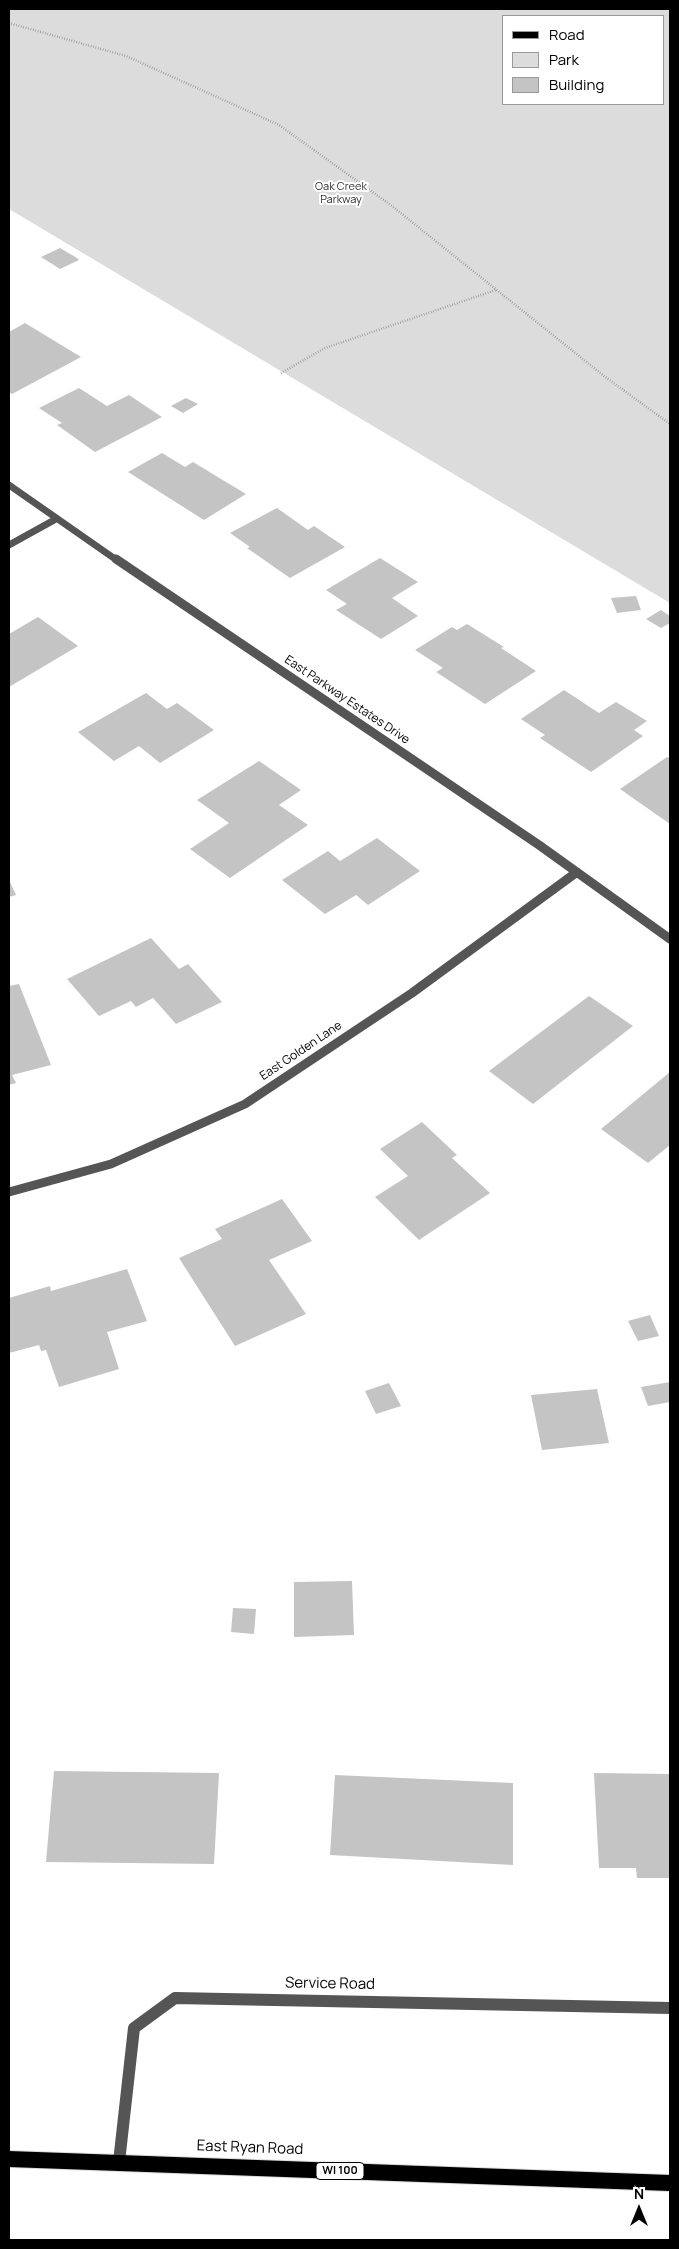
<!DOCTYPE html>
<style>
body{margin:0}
#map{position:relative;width:679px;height:2249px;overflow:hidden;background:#fff;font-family:Manrope,sans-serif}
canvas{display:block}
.frame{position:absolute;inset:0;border:10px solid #000;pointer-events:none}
.legend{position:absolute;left:502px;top:15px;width:162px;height:90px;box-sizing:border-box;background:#fff;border:1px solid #999;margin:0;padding:6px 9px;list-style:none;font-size:15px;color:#000}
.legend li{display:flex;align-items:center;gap:10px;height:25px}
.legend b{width:25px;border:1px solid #999}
.north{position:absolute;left:614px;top:2184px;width:50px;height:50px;-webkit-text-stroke:4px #fff;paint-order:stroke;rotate:0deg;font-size:14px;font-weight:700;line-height:20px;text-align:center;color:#000}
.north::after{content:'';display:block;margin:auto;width:18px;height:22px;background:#000;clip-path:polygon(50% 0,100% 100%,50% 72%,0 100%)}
</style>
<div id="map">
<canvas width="679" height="2249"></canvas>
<div class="frame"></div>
<ul class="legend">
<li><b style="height:6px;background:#000"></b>Road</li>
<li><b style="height:14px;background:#dcdcdc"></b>Park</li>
<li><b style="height:14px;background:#c4c4c4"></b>Building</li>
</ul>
<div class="north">N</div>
</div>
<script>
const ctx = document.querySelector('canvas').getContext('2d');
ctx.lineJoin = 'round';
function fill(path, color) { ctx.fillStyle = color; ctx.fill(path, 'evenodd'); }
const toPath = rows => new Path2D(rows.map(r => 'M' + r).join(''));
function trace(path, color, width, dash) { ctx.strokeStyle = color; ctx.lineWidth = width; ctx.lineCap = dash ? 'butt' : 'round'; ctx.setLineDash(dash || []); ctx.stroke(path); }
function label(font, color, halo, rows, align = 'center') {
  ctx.font = font + ' Manrope,sans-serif'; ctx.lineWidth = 4; ctx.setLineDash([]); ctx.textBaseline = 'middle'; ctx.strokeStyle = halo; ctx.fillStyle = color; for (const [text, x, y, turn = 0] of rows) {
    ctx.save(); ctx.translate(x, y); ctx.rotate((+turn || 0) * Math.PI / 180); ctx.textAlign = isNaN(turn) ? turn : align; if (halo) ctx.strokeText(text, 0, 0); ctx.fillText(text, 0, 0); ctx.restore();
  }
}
fill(toPath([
 [9,9,670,9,670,603,9,209],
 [503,16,663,16,663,104,503,104]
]), '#dcdcdc');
fill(toPath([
 [60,248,77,258,79,260,60,269,41,257],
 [25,323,81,357,12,394,9,392,9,332],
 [79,388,107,406,129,395,162,417,95,452,57,425,62,423,39,408],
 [186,398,198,404,183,413,171,406],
 [162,453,185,467,193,462,246,494,204,520,128,472],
 [277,508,308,530,314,526,345,547,290,578,247,548,250,547,230,533],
 [380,558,418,582,392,598,418,616,381,639,336,610,347,604,326,590],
 [636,596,641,610,617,613,611,598],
 [661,610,670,616,670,623,661,628,646,619],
 [38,617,78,646,9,687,9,634],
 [467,624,504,647,501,648,536,671,485,704,436,672,443,668,415,650,452,627,457,630],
 [564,690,599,713,616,702,647,721,634,730,643,736,591,772,540,738,545,735,521,719],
 [146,693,167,709,177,703,214,730,160,763,139,746,114,761,78,732],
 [667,757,670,759,670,824,620,789],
 [259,761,301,790,279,805,308,825,230,878,190,849,229,823,197,800],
 [377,838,420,871,368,905,356,895,325,914,282,880,328,851,340,861],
 [9,880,16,895,9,897],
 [151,938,179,969,188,964,222,1002,176,1024,153,998,136,1007,131,1001,99,1016,67,979],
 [19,984,51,1065,12,1075,16,1083,9,1085,9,986],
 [589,996,633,1026,533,1104,489,1071],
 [670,1072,670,1145,648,1163,601,1129],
 [422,1122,457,1155,452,1158,490,1193,419,1240,375,1197,408,1176,380,1149],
 [282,1199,312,1241,269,1260,306,1314,235,1346,179,1258,222,1239,215,1229],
 [127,1269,147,1321,107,1332,119,1369,59,1387,46,1350,41,1351,39,1345,9,1353,9,1298,50,1286,51,1291],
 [650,1315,659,1336,638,1341,628,1321],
 [670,1382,670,1402,648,1406,641,1387],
 [389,1383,401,1406,376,1414,365,1391],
 [597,1389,609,1443,542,1450,531,1395],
 [352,1581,354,1635,294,1637,294,1582],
 [233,1608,256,1609,254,1634,231,1632],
 [54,1771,219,1773,214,1864,46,1862],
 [594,1773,670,1774,670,1878,637,1878,636,1868,599,1868],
 [335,1775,513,1783,513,1865,330,1855]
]), '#c4c4c4');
const primary = toPath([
 [9,2151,670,2175,670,2191,9,2167,9,2151]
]);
trace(primary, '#dbdbdb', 2);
trace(toPath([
 [9,23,126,56,279,125,392,206,604,376,670,424],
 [281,373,325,348,496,290]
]), '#777', 2.5, [0.5, 2]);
trace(toPath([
 [9,485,118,561],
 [9,545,56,519]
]), '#555', 7);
trace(toPath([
 [116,559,539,845,670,939],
 [9,1192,111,1164,245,1104,412,993,577,872]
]), '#555', 9);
trace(toPath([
 [119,2162,134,2028,175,1998,670,2008]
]), '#555', 12);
fill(primary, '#000');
label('11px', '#333', '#fff', [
 ["Oak Creek",341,187],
 ["Parkway",341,200]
]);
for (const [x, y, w] of [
 [340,2171,48]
]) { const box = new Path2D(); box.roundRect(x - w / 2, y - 8.5, w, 17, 4); ctx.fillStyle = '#fff'; ctx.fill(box); trace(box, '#000', 1); }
label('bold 11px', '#000', null, [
 ["WI 100",340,2171]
]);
label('12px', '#000', '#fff', [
 ["East Parkway Estates Drive",347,700,34],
 ["East Golden Lane",301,1051,-34]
]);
label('15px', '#000', '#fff', [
 ["Service Road",330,1984,1],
 ["East Ryan Road",250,2148,2]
]);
</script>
